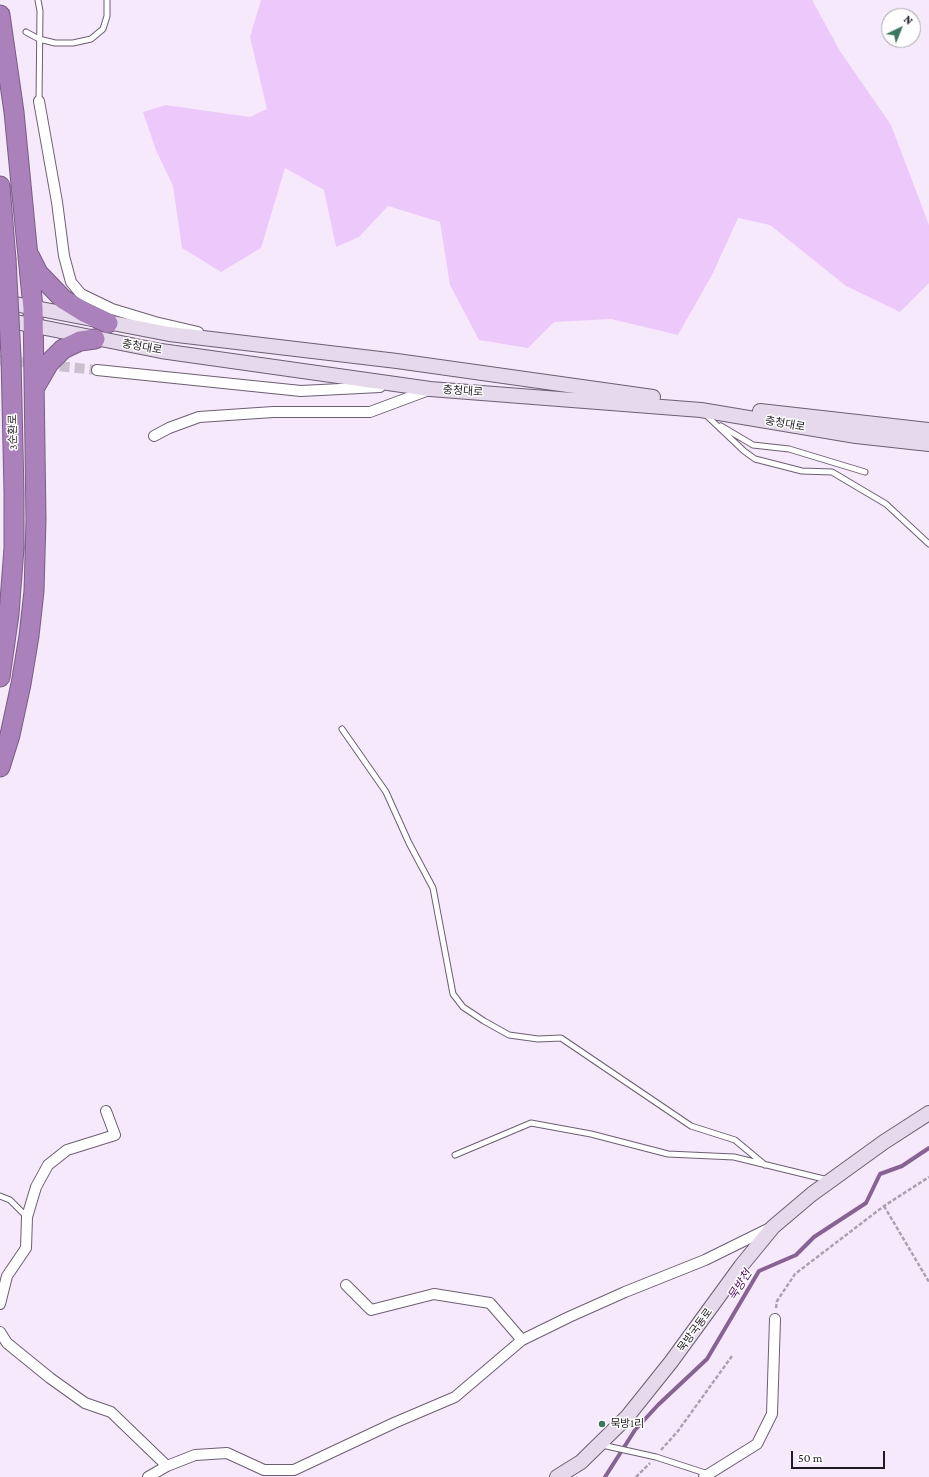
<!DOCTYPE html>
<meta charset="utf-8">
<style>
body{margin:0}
#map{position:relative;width:929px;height:1477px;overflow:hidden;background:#f7e9fc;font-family:"Crimson Pro",serif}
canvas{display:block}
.north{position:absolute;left:881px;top:8px;width:40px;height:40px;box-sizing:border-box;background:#fff;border:1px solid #a6a3a7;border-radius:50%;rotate:43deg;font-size:11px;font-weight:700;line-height:16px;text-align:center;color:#201a22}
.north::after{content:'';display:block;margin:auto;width:14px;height:18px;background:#3b7660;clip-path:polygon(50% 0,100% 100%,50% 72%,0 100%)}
.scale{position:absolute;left:791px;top:1451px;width:94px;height:18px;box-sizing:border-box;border:2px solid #201a22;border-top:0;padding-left:5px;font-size:12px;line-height:14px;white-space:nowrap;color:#201a22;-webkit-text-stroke:3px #fff;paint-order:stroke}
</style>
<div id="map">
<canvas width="929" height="1477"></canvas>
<div class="north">N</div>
<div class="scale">50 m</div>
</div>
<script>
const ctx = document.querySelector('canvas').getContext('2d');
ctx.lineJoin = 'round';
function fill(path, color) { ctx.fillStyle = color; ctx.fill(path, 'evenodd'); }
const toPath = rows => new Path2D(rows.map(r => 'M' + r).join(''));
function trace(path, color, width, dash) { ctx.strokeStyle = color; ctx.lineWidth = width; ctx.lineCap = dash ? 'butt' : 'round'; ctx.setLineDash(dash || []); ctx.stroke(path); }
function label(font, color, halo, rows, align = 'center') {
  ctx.font = font + ' "Crimson Pro","Noto Sans KR",serif'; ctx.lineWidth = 3; ctx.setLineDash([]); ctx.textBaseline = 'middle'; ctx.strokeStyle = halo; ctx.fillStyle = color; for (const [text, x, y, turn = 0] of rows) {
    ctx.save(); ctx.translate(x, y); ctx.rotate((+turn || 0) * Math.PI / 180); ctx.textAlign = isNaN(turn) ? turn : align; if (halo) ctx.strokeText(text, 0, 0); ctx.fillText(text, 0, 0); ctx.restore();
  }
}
fill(toPath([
 [261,0,812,0,840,51,891,125,929,225,929,283,900,312,846,286,770,225,738,218,713,273,678,335,611,319,554,322,528,348,479,340,450,285,440,222,388,206,359,237,336,247,324,190,285,168,261,248,221,272,182,248,173,186,156,150,143,112,166,105,250,117,267,109,250,37]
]), '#edc9fb');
trace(toPath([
 [605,1477,635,1430,658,1405,707,1359,759,1271,796,1255,814,1237,866,1203,880,1174,902,1166,929,1148]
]), '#866393', 4);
trace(toPath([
 [0,360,97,370]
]), '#ccc0d0', 10, [10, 5]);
const lane = toPath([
 [38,0,40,11,39,101],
 [26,32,39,39,55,43,73,43,91,39,103,29,107,16,107,0],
 [706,415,744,451,755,459,802,471,832,472,886,504,929,544],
 [721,426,753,445,789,449,865,472],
 [342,729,386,792,409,843,433,888,453,994,463,1007,484,1021,509,1035,538,1039,561,1038,691,1126,735,1140,765,1165],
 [455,1155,531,1123,591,1134,668,1154,734,1157,828,1180],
 [0,1196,10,1200,27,1217],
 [602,1445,656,1457,708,1474]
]);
const street = toPath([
 [39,101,57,202,64,256,71,282,81,294,112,309,155,322,198,332],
 [97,370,301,391,380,387],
 [154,436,169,428,199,417,273,412,370,412,429,390],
 [346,1285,371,1310,434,1294,490,1303,522,1340],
 [0,1304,7,1276,26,1248,27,1217,36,1187,48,1165,67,1150,115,1135,106,1111],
 [0,1332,7,1343,50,1378,85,1403,111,1412,167,1466,195,1455,227,1453,264,1470,294,1470,394,1423,455,1397,522,1340,569,1317,625,1292,705,1260,770,1228],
 [148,1477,167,1466],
 [704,1477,757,1444,772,1414,775,1319]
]);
const secondary = toPath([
 [0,301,169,334,397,361,653,397],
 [1,319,161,351,402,385,430,389,701,410,856,436,929,444],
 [760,411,929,430],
 [557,1477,581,1462,627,1417,671,1362,741,1266,773,1227,812,1194,884,1142,929,1113]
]);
const highway = toPath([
 [0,15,14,112,33,308,36,520,34,591,29,636,21,684,10,735,0,767],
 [0,186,6,259],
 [30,257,38,273,63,299,84,312,108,323],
 [35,387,49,363,63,349,80,341,95,339],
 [0,677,9,614,14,548,14,493,11,357]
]);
trace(lane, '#6d5e72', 7);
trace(street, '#6d5e72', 12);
trace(secondary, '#6d5e72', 16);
trace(highway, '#7a5d85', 21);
trace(toPath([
 [884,1206,929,1282],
 [776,1308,777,1301,795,1274,884,1206,929,1177],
 [661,1450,678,1431,732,1356],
 [636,1477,650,1463]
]), '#aca1b0', 2.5, [4, 2]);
trace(lane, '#fff', 5);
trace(street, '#fff', 10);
trace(secondary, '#e6d9eb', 14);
trace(highway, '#ab81bb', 19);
const highwayBridge = toPath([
 [6,259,11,357]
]);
trace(highwayBridge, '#7a5d85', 21, []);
trace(highwayBridge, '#ab81bb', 19);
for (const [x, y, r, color] of [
 [602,1424,4,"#3b7660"]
]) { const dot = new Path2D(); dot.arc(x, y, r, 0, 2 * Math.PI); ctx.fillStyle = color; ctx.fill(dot); trace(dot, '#fff', 1.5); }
label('11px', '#201a22', '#fff', [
 ["충청대로",142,347,10],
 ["충청대로",463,391,4],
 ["충청대로",785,424,10],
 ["3순환로",13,432,-91],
 ["묵방국동로",695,1330,-54]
]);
label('11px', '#201a22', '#fff', [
 ["묵방1리",610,1424]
], 'left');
label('italic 12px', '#531666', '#fff', [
 ["묵방천",740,1285,-58]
]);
</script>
